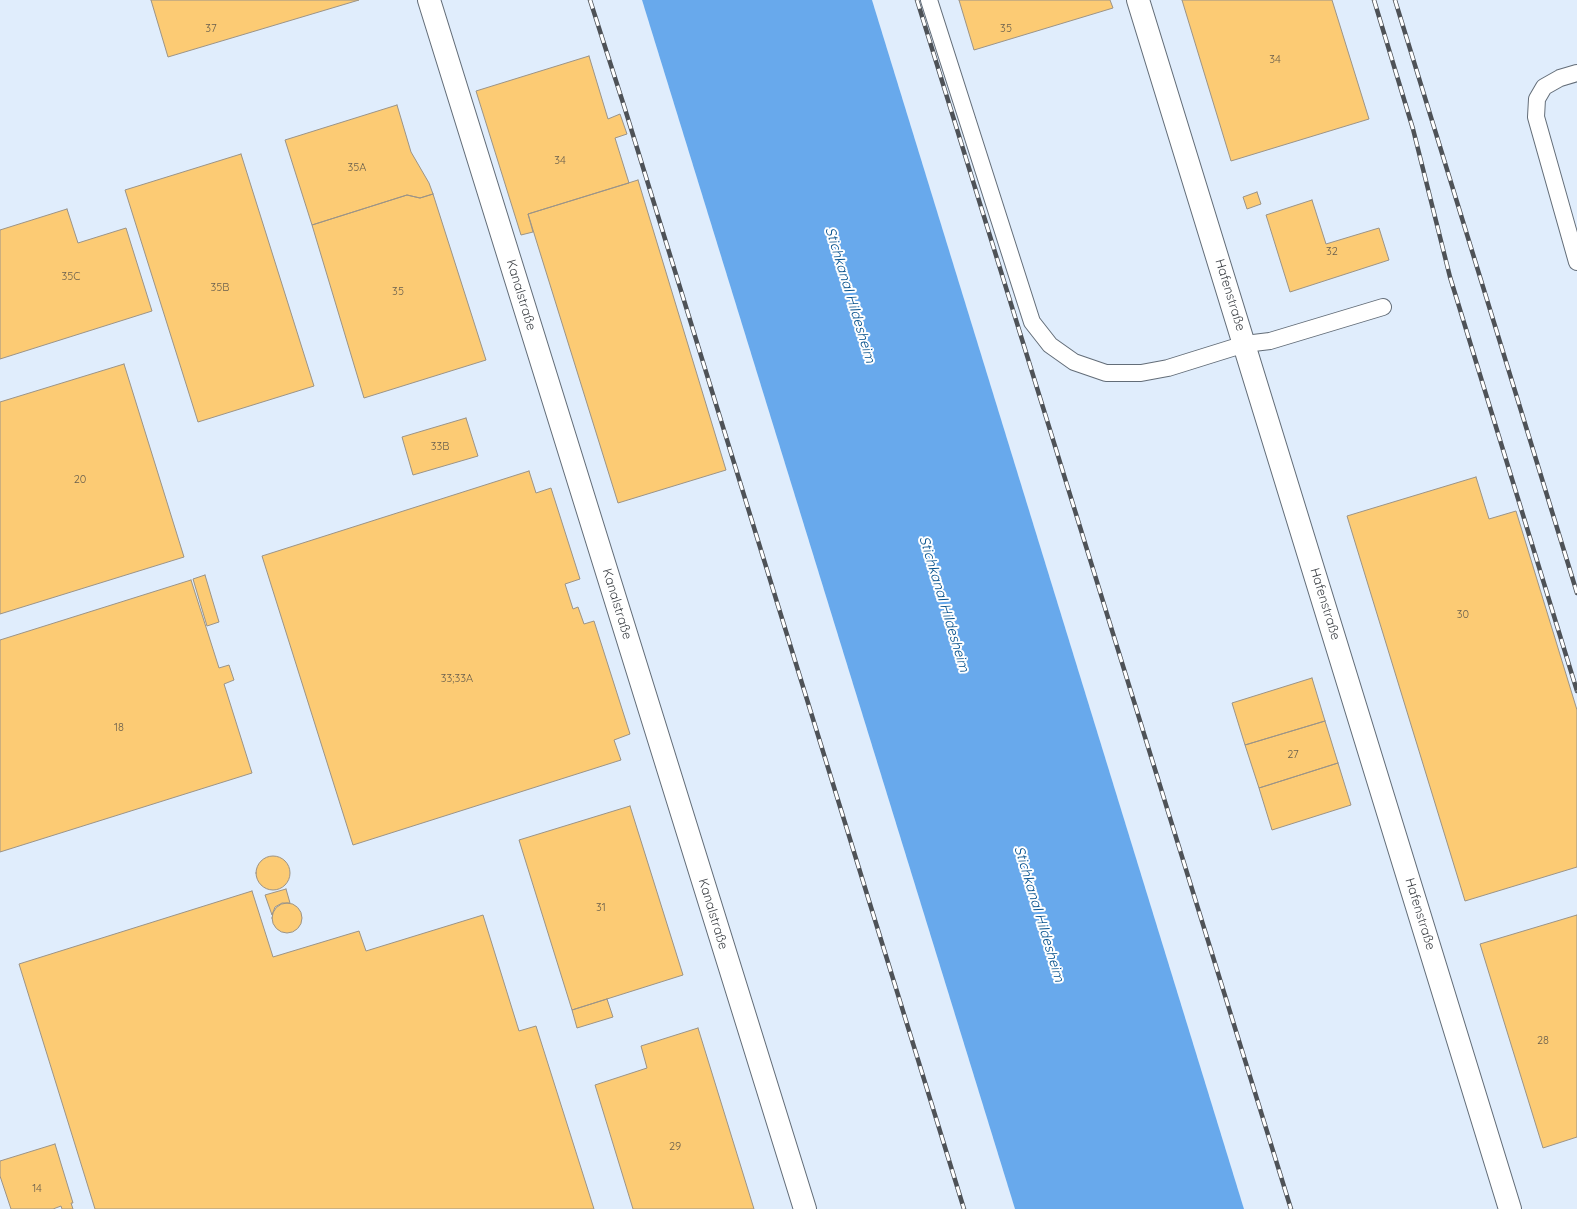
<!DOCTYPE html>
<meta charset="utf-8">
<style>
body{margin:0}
canvas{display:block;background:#eff6fd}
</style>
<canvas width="1577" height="1209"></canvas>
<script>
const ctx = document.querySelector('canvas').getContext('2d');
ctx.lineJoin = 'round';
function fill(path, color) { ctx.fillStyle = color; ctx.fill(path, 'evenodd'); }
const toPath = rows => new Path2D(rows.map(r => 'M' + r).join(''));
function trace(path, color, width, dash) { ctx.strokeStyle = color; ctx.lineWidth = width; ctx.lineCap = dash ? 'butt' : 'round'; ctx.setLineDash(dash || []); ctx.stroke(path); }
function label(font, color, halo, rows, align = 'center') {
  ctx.font = font + ' Quicksand,sans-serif'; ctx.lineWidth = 4; ctx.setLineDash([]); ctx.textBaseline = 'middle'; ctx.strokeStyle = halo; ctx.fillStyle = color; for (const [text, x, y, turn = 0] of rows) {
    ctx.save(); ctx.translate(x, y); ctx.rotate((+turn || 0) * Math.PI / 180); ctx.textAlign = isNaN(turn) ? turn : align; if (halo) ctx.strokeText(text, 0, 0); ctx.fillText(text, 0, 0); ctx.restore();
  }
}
fill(toPath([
 [0,0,642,0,1015,1209,0,1209],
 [872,0,1577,0,1577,1209,1244,1209]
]), '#e0edfc');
fill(toPath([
 [642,0,872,0,1244,1209,1015,1209]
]), '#68a9ec');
const building = toPath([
 [151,0,359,0,168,57,151,0],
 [959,0,1110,0,1113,8,974,50,959,0],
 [1182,0,1332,0,1369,119,1231,161,1182,0],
 [589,56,608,119,620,114,627,134,615,138,629,183,528,214,533,232,521,235,476,91,589,56],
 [397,105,411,152,429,183,433,194,420,198,407,195,312,225,285,140,397,105],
 [241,154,314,386,198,422,125,190,241,154],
 [638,180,726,470,618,503,528,214,638,180],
 [1257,192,1261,204,1247,209,1243,197,1257,192],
 [433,194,486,360,364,398,312,225,407,195,420,198,433,194],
 [1312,200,1326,244,1379,228,1389,260,1290,292,1266,215,1312,200],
 [67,209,78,243,126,228,152,311,0,359,0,230,67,209],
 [124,364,184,557,0,614,0,402,124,364],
 [466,418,478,456,413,475,402,437,466,418],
 [529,471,536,493,551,488,580,579,565,584,573,609,578,607,584,624,594,621,630,734,614,740,621,760,353,845,262,556,529,471],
 [1476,477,1489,519,1516,511,1577,710,1577,867,1465,901,1347,516,1476,477],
 [205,575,219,622,207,626,193,579,205,575],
 [191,580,219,668,229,665,234,680,224,684,252,773,0,852,0,640,191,580],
 [1312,678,1325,721,1245,745,1232,703,1312,678],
 [1325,721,1338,763,1259,788,1245,745,1325,721],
 [1338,763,1351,805,1272,830,1259,788,1338,763],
 [630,806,683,975,572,1010,519,840,630,806],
 '256 873a17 17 0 1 1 34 0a17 17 0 1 1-34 0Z',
 [286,889,290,903,282,903,275,907,272,915,265,895,286,889],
 [252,891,273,957,359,931,366,951,483,915,519,1031,536,1026,594,1209,95,1209,19,964,252,891],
 '272 918a15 15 0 1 1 30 0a15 15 0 1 1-30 0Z',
 [1577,915,1577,1137,1543,1148,1480,944,1577,915],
 [607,999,613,1017,577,1028,572,1010,607,999],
 [698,1028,754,1209,633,1209,595,1085,647,1068,641,1046,698,1028],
 [55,1144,73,1203,71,1203,73,1209,62,1209,61,1206,53,1209,11,1209,0,1176,0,1161,55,1144]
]);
fill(building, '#fccb74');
trace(building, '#9c9487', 1);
const lane = toPath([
 [929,0,1032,322,1050,345,1074,362,1106,373,1141,373,1168,368,1245,344,1270,341,1383,307],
 [1577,73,1560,78,1544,87,1537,99,1536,117,1577,262]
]);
const street = toPath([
 [429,0,805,1209],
 [1138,0,1510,1209]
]);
trace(lane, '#636d78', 18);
trace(street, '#636d78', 24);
trace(lane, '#fff', 16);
trace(street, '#fff', 22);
const rail = toPath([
 [590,0,625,109,964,1209],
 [917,0,1291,1209],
 [1374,0,1413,129,1450,277,1577,691],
 [1395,0,1577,593]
]);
trace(rail, '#4e5257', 4.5);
trace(rail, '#fff', 3, [9]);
label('11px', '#6a604e', null, [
 ["37",211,29],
 ["35",1006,29],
 ["34",1275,60],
 ["34",560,161],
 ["35A",357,168],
 ["32",1332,252],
 ["35C",71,277],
 ["35B",220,288],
 ["35",398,292],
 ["33B",440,447],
 ["20",80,480],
 ["30",1463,615],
 ["33;33A",457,679],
 ["18",119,728],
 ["27",1293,755],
 ["31",601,908],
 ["28",1543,1041],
 ["29",675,1147],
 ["14",37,1189]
]);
label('13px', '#393d42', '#fff', [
 ["Kanalstraße",521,295,73],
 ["Hafenstraße",1230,295,73],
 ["Kanalstraße",617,604,73],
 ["Hafenstraße",1325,604,73],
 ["Kanalstraße",713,914,73],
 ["Hafenstraße",1420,914,73]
]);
label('italic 14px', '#034f8b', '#fff', [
 ["Stichkanal Hildesheim",850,295,73],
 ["Stichkanal Hildesheim",944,604,73],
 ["Stichkanal Hildesheim",1039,914,73]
]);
</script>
